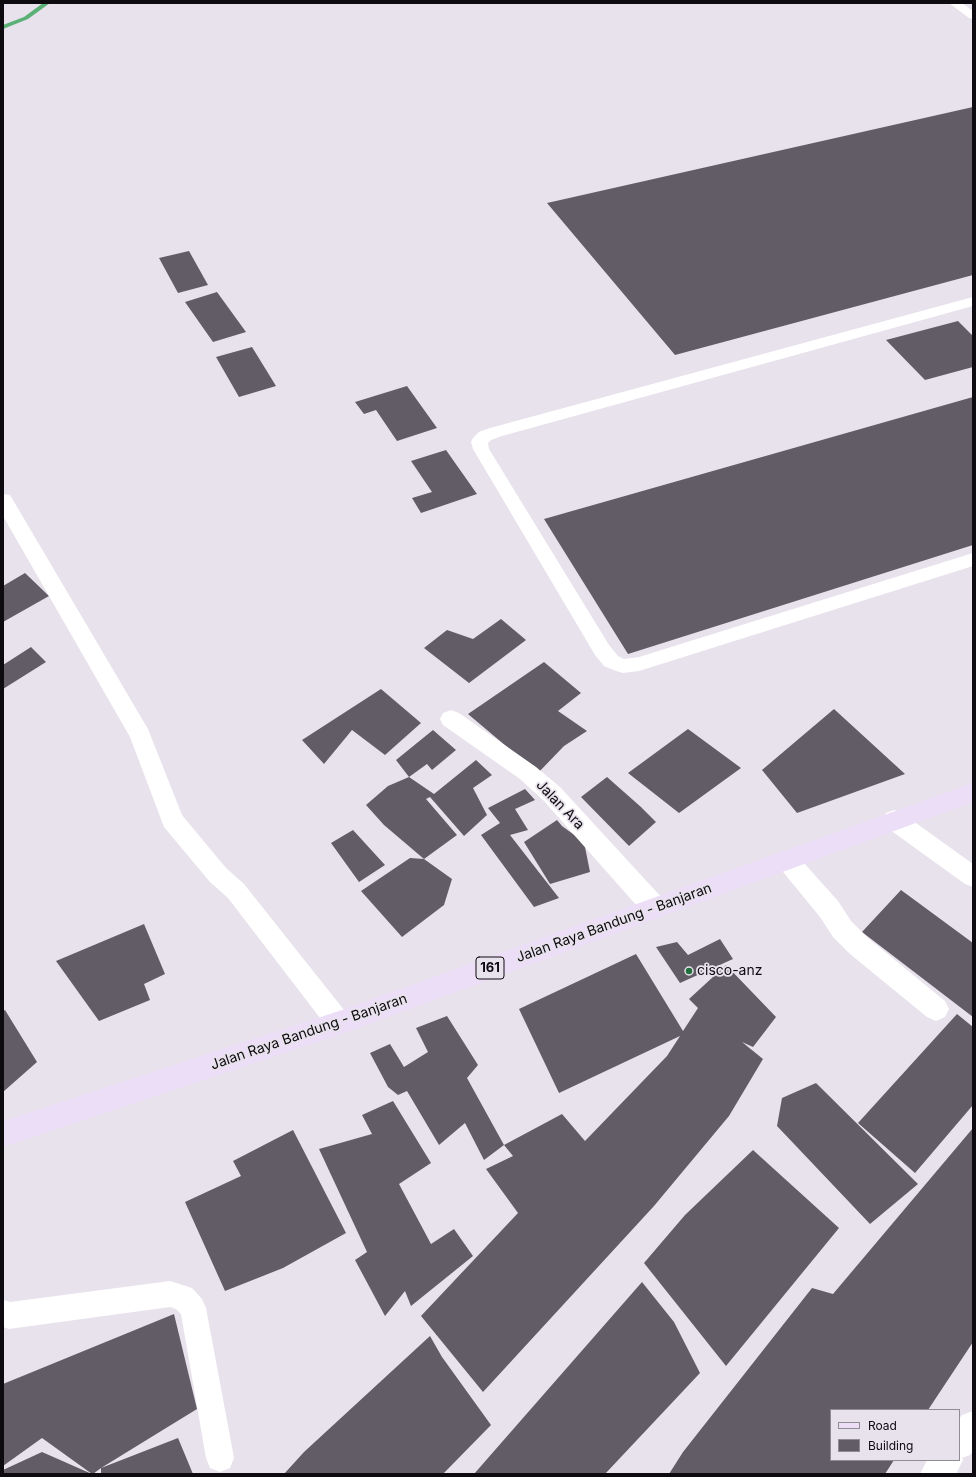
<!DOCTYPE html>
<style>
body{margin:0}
#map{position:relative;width:976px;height:1477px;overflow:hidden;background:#e8e2ec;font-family:Inter,sans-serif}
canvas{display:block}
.frame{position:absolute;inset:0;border:4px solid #0d0b0f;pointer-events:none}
.legend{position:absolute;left:830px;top:1409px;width:130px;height:52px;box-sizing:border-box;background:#e8e2ec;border:1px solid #908c94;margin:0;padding:5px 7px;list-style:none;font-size:12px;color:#0d0b0f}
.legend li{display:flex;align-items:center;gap:8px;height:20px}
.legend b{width:20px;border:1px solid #908c94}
</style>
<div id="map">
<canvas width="976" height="1477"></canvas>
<div class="frame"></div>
<ul class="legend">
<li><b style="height:5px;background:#eddef8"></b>Road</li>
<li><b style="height:11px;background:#615c65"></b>Building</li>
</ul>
</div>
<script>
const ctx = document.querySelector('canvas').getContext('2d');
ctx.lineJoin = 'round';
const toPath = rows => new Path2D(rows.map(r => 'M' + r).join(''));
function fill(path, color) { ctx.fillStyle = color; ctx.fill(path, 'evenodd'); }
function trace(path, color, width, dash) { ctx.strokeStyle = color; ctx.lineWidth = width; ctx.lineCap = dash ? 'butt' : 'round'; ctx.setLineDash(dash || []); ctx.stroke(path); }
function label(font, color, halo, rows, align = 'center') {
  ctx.font = font + ' Inter,sans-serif'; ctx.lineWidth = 3.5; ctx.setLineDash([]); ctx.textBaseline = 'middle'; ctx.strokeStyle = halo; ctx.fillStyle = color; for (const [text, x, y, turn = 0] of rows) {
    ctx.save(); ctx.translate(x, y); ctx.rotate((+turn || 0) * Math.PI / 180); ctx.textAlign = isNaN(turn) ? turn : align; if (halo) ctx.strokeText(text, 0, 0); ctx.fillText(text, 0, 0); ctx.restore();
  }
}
fill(toPath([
 [43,3,50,3,28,19,3,29,3,25,24,17,43,3]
]), '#5bb076');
fill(toPath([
 [973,107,973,275,675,355,547,203],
 [189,251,208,285,178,293,159,258],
 [217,292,246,332,213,342,185,302],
 [958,321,973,336,973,367,925,380,886,340],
 [252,347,276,386,239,397,216,357],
 [407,386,437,428,397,441,376,410,364,414,355,402],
 [973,397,973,545,628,654,544,519],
 [446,450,477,494,421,513,412,498,432,492,411,461],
 [25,573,49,596,3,622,3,586],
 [501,619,526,640,469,683,424,648,447,630,473,639],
 [31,647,46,662,3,689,3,665],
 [544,662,581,693,558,711,587,731,564,746,538,773,468,714],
 [381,689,421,723,385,755,352,730,324,764,302,740],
 [834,709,905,774,797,813,762,770],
 [688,729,741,768,679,813,628,773],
 [433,730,456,750,432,770,427,764,409,777,396,760],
 [476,760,492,775,473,788,487,815,464,836,430,797,426,799,457,835,424,859,384,825,366,805,388,786,409,777,434,794],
 [607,777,641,807,656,822,629,846,581,797],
 [525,789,535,800,515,809,528,830,510,835,559,898,534,907,481,835,500,823,488,808],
 [557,820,562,826,584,842,590,872,550,884,524,842],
 [353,830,385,865,359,882,331,843],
 [410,858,424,859,452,879,444,905,402,937,361,891],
 [901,890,973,943,973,1017,862,932],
 [144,924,165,974,144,984,150,1000,99,1021,56,961],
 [720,939,733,959,680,983,656,947,677,942,688,955],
 [636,954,683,1031,698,1008,689,999,726,965,776,1017,753,1047,742,1042,763,1059,729,1116,654,1206,483,1392,421,1316,518,1213,486,1169,513,1156,504,1145,484,1160,465,1123,439,1145,407,1091,398,1095,388,1087,370,1053,390,1044,404,1067,428,1052,416,1028,447,1016,478,1065,467,1078,504,1145,562,1114,585,1141,667,1056,680,1036,559,1093,519,1009],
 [5,1010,37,1062,3,1092,3,1011],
 [957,1014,973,1027,973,1105,915,1173,858,1123],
 [816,1083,918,1184,870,1224,777,1126,782,1098],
 [393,1101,431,1163,399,1184,431,1244,454,1229,473,1256,411,1306,405,1291,385,1316,355,1260,367,1252,319,1149,372,1134,362,1115],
 [973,1128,973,1342,928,1410,831,1410,831,1460,894,1460,885,1474,669,1474,683,1452,812,1288,833,1294],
 [293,1130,346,1233,283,1268,225,1291,185,1202,241,1176,233,1161],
 [753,1150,839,1228,726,1366,644,1263,685,1215],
 [642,1282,674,1322,700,1373,605,1474,474,1474],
 [174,1314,197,1409,101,1468,178,1438,193,1474,101,1474,101,1468,93,1474,3,1474,3,1470,42,1452,92,1474,42,1438,3,1466,3,1384],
 [430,1336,442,1357,491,1425,443,1474,284,1474,304,1452]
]), '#615c65');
fill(toPath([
 [949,3,962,3,973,11,973,19,969,18,949,3],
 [973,297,973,306,502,436,491,440,488,443,489,449,609,645,618,656,624,659,639,657,973,553,973,566,639,671,623,673,616,671,604,666,595,655,473,449,471,442,473,438,479,432,490,428,973,297],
 [170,1281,192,1288,202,1299,206,1308,234,1458,230,1468,220,1472,210,1468,206,1458,181,1314,176,1309,170,1307,9,1329,3,1327,3,1300,10,1302,170,1281]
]), '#fff');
fill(toPath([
 [3,494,10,495,148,729,182,815,226,868,244,884,348,1015,352,1023,348,1031,339,1035,330,1031,228,898,210,882,164,827,130,737,3,516,3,494],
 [451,710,459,713,536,767,560,787,663,899,666,907,663,915,654,918,645,915,544,801,520,779,443,725,440,719,443,713,451,710],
 [894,810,902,813,973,864,973,887,965,884,886,827,882,820,886,813,894,810],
 [787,850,795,853,838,901,851,921,868,938,945,1001,949,1009,945,1017,936,1021,927,1017,850,954,833,937,820,917,779,867,775,860,779,853,787,850],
 [973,1411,973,1451,970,1455,962,1458,963,1460,956,1474,920,1474,927,1460,959,1460,959,1419,962,1415,973,1411]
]), '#fff');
fill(toPath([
 [973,783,973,802,339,1035,3,1147,3,1121,339,1011,973,783]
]), '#eddef8');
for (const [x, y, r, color] of [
 [689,971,4,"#22703f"]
]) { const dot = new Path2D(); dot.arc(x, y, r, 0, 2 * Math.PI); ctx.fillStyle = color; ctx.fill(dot); trace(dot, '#e8e2ec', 1.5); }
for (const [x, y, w] of [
 [490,968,28]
]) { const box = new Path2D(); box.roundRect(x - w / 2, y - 11, w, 22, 3); ctx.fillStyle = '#e8e2ec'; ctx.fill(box); trace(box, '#0d0b0f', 1); }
label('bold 13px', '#0d0b0f', null, [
 ["161",490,968]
]);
label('14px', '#0d0b0f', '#e8e2ec', [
 ["Jalan Ara",560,805,46],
 ["Jalan Raya Bandung - Banjaran",614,923,-20],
 ["Jalan Raya Bandung - Banjaran",309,1032,-19]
]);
label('14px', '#0d0b0f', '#e8e2ec', [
 ["cisco-anz",697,971]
], 'left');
</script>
